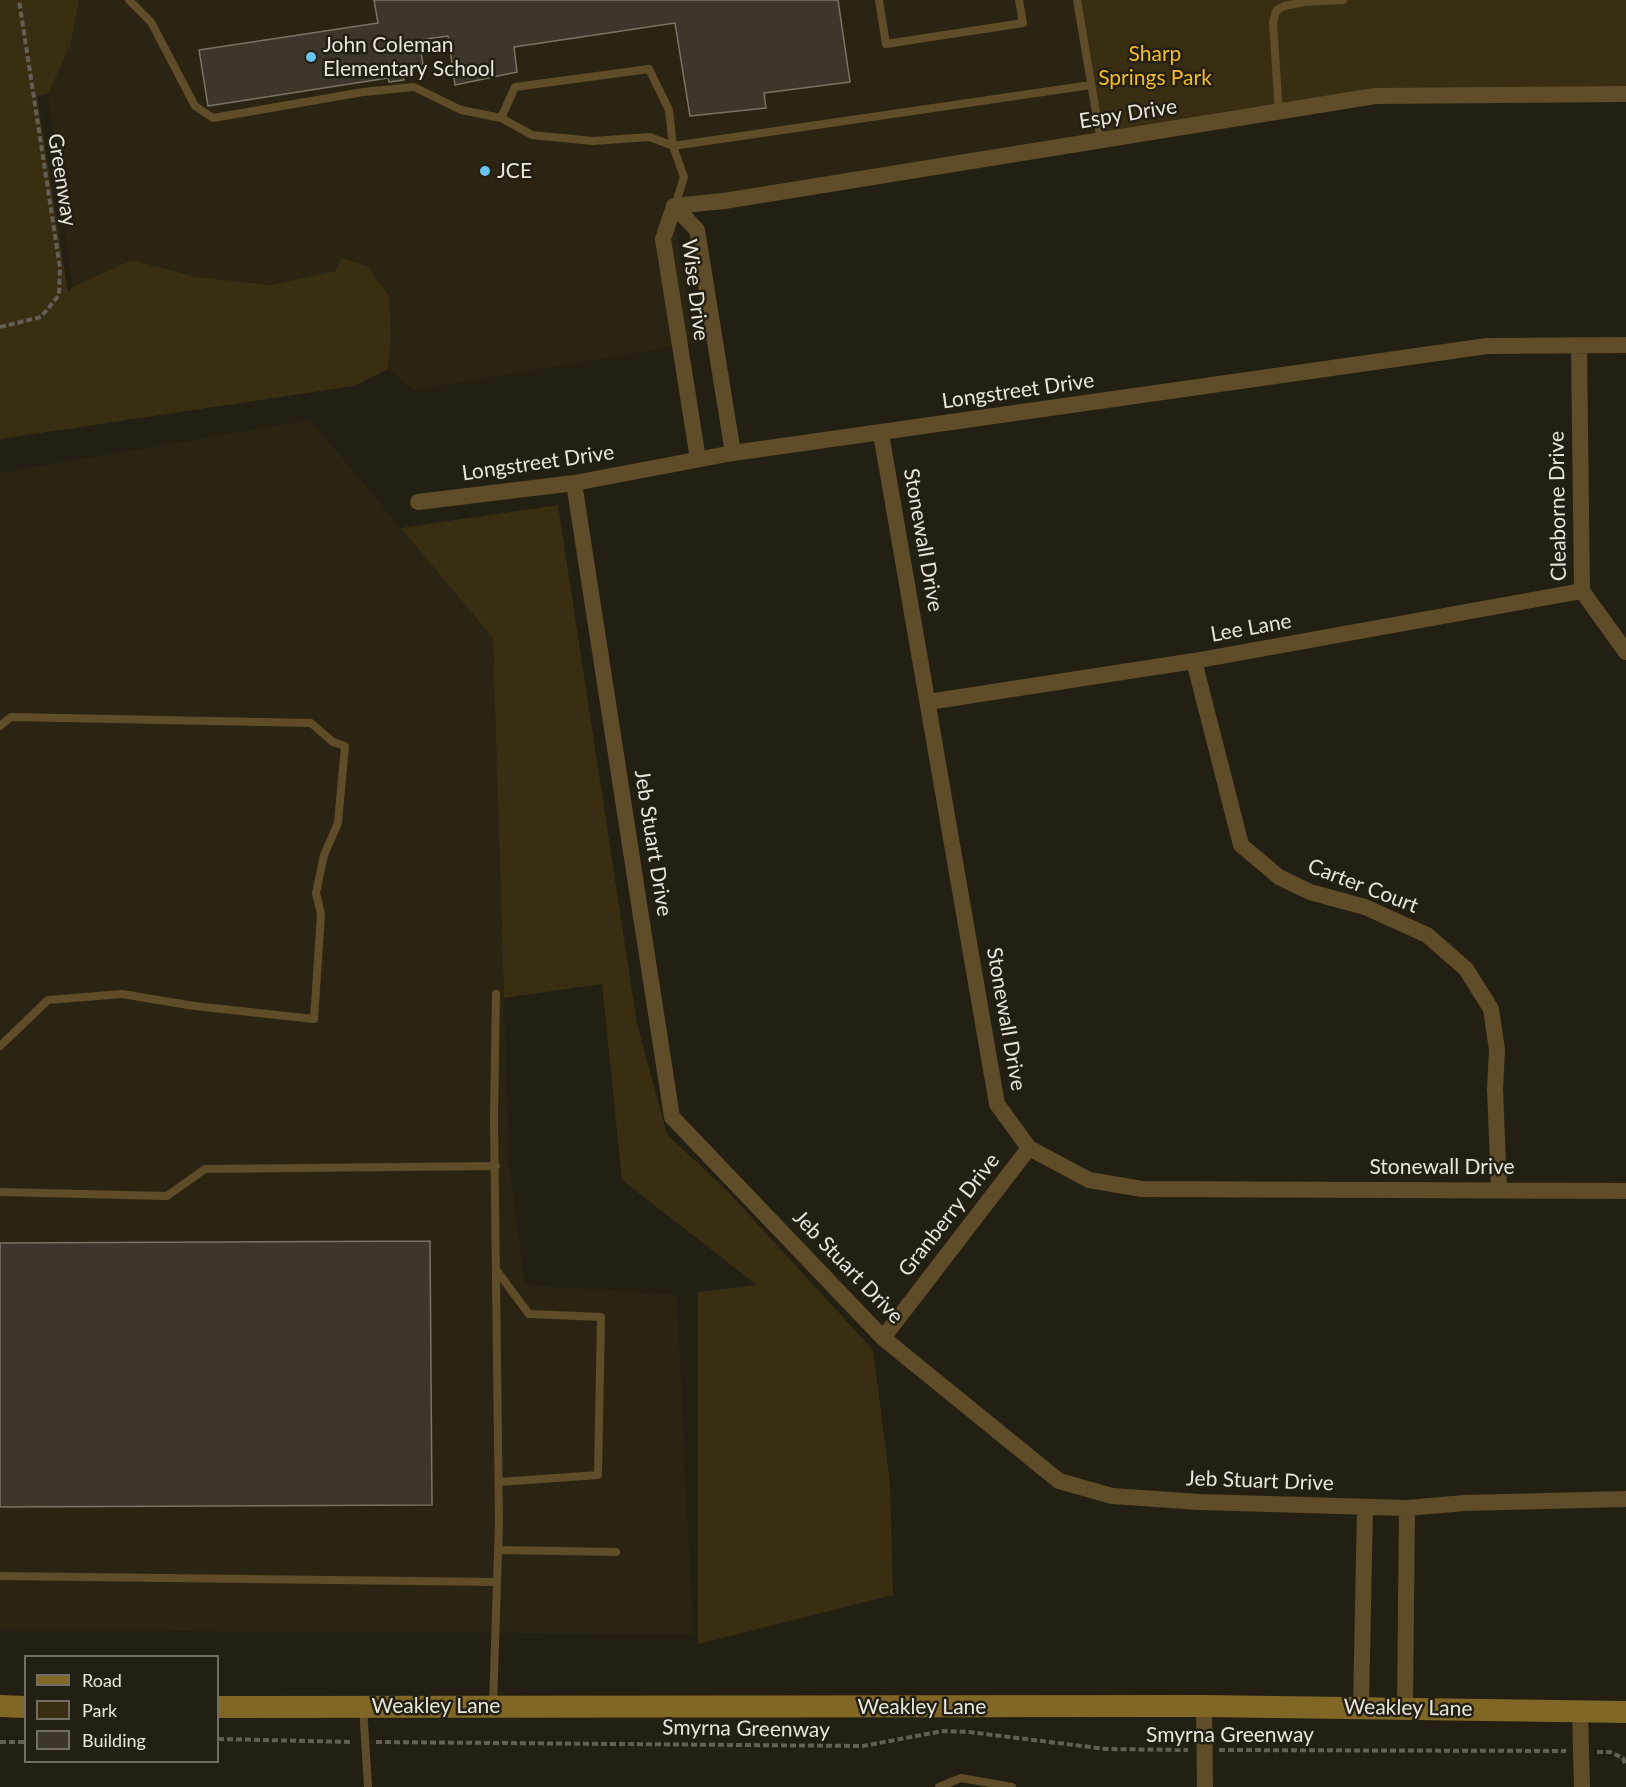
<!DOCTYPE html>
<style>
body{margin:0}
#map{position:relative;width:1626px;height:1787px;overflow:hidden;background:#241f13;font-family:Lato,sans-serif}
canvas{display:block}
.legend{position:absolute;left:24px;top:1655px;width:195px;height:108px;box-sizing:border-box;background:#241f13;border:2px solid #736e64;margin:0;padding:8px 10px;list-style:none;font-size:18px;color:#e9e5dd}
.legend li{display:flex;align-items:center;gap:12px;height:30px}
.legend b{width:30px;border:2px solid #736e64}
</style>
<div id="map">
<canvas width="1626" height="1787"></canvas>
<ul class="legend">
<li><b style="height:8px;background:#816726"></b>Road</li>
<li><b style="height:16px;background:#3a2e12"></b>Park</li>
<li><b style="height:16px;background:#3d372b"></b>Building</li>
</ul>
</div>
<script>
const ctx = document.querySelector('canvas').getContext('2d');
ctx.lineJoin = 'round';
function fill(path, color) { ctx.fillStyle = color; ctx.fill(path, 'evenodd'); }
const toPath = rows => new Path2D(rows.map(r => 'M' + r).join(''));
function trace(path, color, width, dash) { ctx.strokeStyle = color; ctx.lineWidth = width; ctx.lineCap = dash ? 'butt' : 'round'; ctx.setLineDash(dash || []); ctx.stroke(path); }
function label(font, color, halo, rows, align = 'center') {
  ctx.font = font + ' Lato,sans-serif'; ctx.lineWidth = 5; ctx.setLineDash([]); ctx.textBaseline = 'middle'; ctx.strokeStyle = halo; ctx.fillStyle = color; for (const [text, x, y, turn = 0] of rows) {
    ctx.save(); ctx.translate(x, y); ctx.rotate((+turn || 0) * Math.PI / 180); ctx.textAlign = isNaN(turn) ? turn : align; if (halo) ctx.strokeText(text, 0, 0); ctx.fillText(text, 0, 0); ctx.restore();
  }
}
fill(toPath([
 [79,0,1078,0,1101,142,674,214,695,343,413,390,388,369,391,337,367,266,341,258,335,271,271,285,196,277,132,260,72,287,48,94,70,46],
 [310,420,493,637,509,1164,525,1285,677,1295,693,1634,0,1630,0,473]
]), '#2c2412');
fill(toPath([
 [0,0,79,0,70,46,48,94,37,96,68,292,72,287,132,260,196,277,271,285,335,271,341,258,367,266,389,296,391,337,388,369,354,386,0,439],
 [1078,0,1626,0,1626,95,1375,96,1101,142],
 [558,505,637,1024,667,1134,729,1193,873,1350,890,1483,893,1595,698,1644,698,1292,757,1285,622,1180,602,984,504,998,493,638,401,528]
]), '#3a2e12');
const building = toPath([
 [374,0,838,0,850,82,764,93,766,108,690,116,675,23,514,47,517,72,455,85,448,36,419,40,423,64,402,66,404,80,389,82,388,78,208,106,199,50,378,23,374,0],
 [430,1241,432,1505,0,1507,0,1243,430,1241]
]);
fill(building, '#3d372b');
trace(building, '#7a7465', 1.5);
trace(toPath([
 [0,327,41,317,59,295,60,268,19,0],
 [218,1739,353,1742],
 [0,1742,26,1742],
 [376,1742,863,1746,943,1731,969,1732,1106,1749,1188,1750],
 [1219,1750,1566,1751],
 [1597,1752,1610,1752,1623,1758,1626,1766]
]), '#645f54', 4, [6, 3]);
trace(toPath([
 [129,0,151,22,195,106,213,118,363,92,414,87,461,110,501,118],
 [879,0,886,44,1023,23,1019,0],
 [1077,0,1101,142],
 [1279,112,1273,22,1276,11,1284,6,1304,2,1343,0],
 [675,206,684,177,673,146,669,110,649,69,515,87,501,118,532,135,593,141,650,137,673,146,1091,85],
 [0,726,11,717,311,723,333,742,345,746,338,823,324,855,316,893,321,914,314,1019,194,1006,122,994,48,1000,0,1046],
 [0,1192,167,1196,205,1169,496,1166],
 [497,1271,529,1314,601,1317,598,1475,499,1482],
 [498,1550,616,1552],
 [0,1576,497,1582],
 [493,1705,499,1522,494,1118,496,994],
 [363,1707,368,1787],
 [939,1787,961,1778,1012,1787]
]), '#5e4d28', 8);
trace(toPath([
 [674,206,724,201,1375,96,1626,94],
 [674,206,697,230,733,453],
 [674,206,663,239,698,459],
 [1579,346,1582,591,1626,652],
 [881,434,997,1104,1029,1148,1089,1180,1142,1189,1626,1191],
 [574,483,672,1117,883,1338,1059,1481,1112,1496,1200,1502,1407,1508,1465,1503,1626,1499],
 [418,502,574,483,733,453,1487,346,1626,345],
 [1194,661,1241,845,1279,877,1310,892,1365,907,1427,935,1466,969,1491,1009,1497,1050,1495,1088,1499,1189],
 [928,702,1194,661,1582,591],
 [883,1338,1029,1148],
 [1204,1706,1205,1787],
 [1361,1707,1365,1507],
 [1405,1707,1407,1508],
 [1580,1712,1582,1787]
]), '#5e4d28', 16);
trace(toPath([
 [0,1706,26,1707],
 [218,1707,1204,1706,1626,1712]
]), '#816726', 22);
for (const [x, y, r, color] of [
 [311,57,6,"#69c3f1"],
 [485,171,6,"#69c3f1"]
]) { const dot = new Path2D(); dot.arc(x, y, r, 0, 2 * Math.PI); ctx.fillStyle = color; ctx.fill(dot); trace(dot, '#241f13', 2); }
label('21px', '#e9e5dd', '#241f13', [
 ["John Coleman",323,45],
 ["Elementary School",323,69],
 ["JCE",497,171]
], 'left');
label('21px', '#f3bd29', '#241f13', [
 ["Sharp",1155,54],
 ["Springs Park",1155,78]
]);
label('21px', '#e9e5dd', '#241f13', [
 ["Espy Drive",1128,114,-9],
 ["Greenway",62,180,81],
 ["Wise Drive",695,290,83],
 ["Longstreet Drive",1018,391,-8],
 ["Longstreet Drive",538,463,-8],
 ["Cleaborne Drive",1558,506,-91],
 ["Stonewall Drive",923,540,80],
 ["Lee Lane",1251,628,-10],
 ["Jeb Stuart Drive",653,843,81],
 ["Carter Court",1363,886,21],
 ["Stonewall Drive",1006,1019,80],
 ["Stonewall Drive",1442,1167],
 ["Granberry Drive",949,1215,-52],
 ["Jeb Stuart Drive",848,1267,46],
 ["Jeb Stuart Drive",1260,1481,2],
 ["Weakley Lane",436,1706],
 ["Weakley Lane",922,1707],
 ["Weakley Lane",1408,1708,1],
 ["Smyrna Greenway",746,1729,1],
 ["Smyrna Greenway",1230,1735]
]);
</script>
